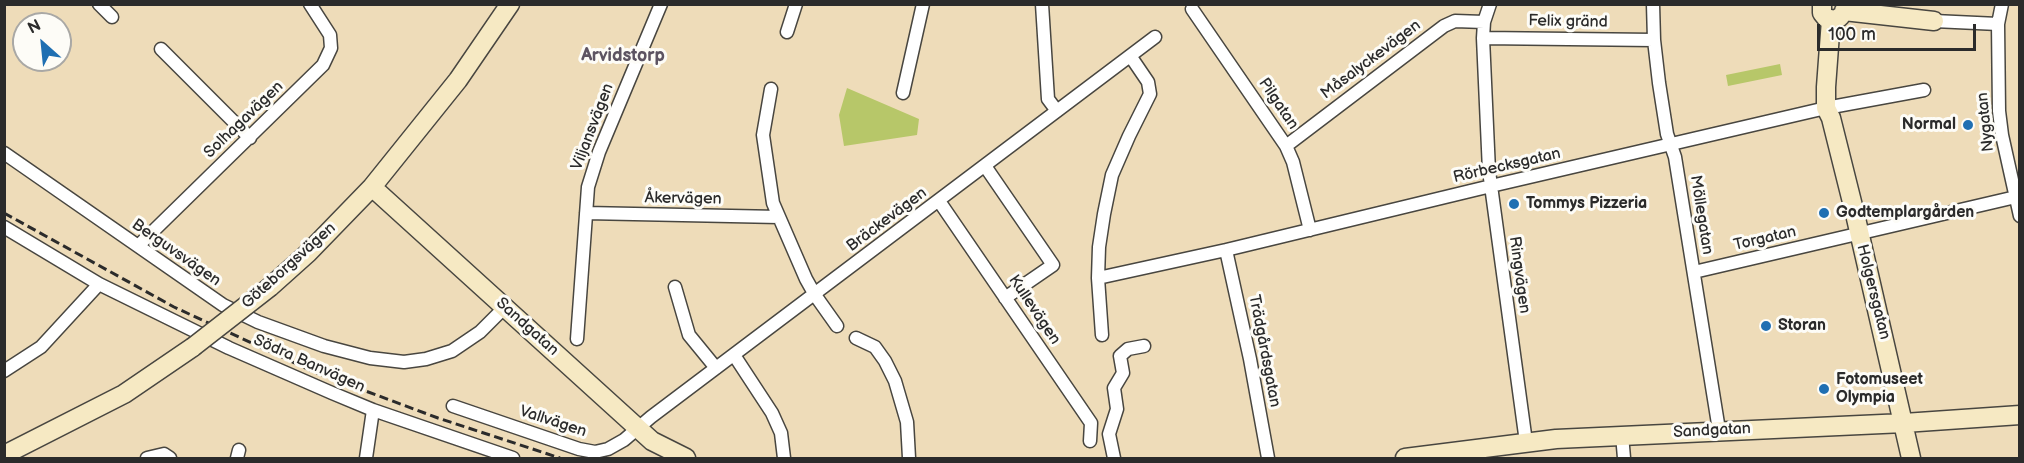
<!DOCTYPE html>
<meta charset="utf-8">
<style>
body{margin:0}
#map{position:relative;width:2024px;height:463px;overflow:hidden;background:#eedcb9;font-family:"Balsamiq Sans",sans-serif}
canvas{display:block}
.frame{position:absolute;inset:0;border:6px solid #2b2b2b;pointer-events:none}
.north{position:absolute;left:12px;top:12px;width:60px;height:60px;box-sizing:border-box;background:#fdfcf7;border:2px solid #a9a8a5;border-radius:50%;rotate:333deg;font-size:16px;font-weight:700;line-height:24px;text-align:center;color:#2b2b2b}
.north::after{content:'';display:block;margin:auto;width:21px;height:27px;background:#1f6fb2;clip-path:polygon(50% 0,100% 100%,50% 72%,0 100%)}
.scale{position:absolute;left:1817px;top:24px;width:159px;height:27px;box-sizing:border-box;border:3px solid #2b2b2b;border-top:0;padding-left:8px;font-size:18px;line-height:21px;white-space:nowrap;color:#2b2b2b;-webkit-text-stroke:4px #fdfcf7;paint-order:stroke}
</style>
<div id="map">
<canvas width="2024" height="463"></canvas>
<div class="frame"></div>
<div class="north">N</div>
<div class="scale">100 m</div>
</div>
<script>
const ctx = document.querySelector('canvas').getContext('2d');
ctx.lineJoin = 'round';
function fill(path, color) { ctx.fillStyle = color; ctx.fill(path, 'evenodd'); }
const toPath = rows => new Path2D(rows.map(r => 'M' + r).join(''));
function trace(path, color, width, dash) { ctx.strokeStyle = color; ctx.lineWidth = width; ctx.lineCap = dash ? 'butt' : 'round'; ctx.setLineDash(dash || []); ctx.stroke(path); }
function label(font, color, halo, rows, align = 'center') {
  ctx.font = font + ' "Balsamiq Sans",sans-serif'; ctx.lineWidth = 6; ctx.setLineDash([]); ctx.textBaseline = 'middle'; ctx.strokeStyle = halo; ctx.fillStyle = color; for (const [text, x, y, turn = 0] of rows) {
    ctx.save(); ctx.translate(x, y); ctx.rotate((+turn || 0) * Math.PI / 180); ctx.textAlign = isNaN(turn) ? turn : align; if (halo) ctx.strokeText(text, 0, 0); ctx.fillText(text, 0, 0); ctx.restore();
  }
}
fill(toPath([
 [1780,64,1782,75,1728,86,1726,75],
 [847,88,919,119,917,135,844,146,839,115]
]), '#b7c769');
const street = toPath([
 [99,4,112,17],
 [1042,4,1048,99,1057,111],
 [1490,4,1484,22,1483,38,1489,171,1526,442],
 [1653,4,1654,40,1659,83,1667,134,1675,157,1719,430],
 [1192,9,1286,146,1293,162,1310,230],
 [1934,21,1998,24,2002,4],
 [1998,24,1999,111,2002,135,2020,216],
 [787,32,796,4],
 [1483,38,1654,40],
 [161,49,250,138],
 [771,89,763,135,773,203,806,279,815,295,837,326],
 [903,93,923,4],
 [1286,146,1444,26,1455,21,1484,22],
 [4,153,223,305,258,322,324,346,370,358,404,362,426,359,452,351,480,332,505,307],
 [985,166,1053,265,1005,298],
 [939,201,1091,423,1090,441],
 [586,213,779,217],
 [4,227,99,284],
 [138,246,323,65,331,48,330,35,310,4],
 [1226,250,1250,359,1268,458],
 [1694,272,2020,196],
 [1098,278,1226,250,1491,186,1826,108,1924,90],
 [675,287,689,335,716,368],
 [1102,335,1098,278,1099,247,1104,214,1112,175,1129,136,1150,94,1148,82,1131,57],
 [856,338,875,347,885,361,895,381,907,422,909,458],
 [577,339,588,187,599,152,661,4],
 [734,355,772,413,781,433,784,458],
 [4,371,41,347,99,284,229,348,332,393,373,410,513,458],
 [453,406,579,449,595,452,608,449,624,440,651,417,1155,37],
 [1622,435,1624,458],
 [147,458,164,454,170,458],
 [237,458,239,450],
 [366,458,373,410],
 [1114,458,1109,434,1117,409,1114,388,1123,373,1120,356,1128,349,1144,346]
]);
const secondary = toPath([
 [1822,4,1822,13,1826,18,1835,20,1840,17],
 [1844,11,1934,21],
 [1831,20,1826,87,1826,108,1831,118,1855,214,1911,458],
 [372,187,652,441,686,458],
 [270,287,308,253,372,187,458,80,510,4],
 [4,455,124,394,193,347],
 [1405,458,1556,439,1904,423,2020,415]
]);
trace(street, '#484640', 15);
trace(secondary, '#484640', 21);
trace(street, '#fff', 12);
trace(secondary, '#f6e9c3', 18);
trace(toPath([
 [4,213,174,307,312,371,438,418,560,458]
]), '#2b2b2b', 3, [9, 4.5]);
const secondaryBridge = toPath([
 [193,347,270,287]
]);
trace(secondaryBridge, '#484640', 21, []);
trace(secondaryBridge, '#f6e9c3', 18);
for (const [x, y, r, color] of [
 [1968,125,6,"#1f6fb2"],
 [1514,204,6,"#1f6fb2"],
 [1824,213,6,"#1f6fb2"],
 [1766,326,6,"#1f6fb2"],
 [1824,389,6,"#1f6fb2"]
]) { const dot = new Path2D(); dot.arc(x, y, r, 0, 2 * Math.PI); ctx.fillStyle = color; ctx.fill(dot); trace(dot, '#fdfcf7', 2); }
label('16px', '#2b2b2b', '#fdfcf7', [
 ["Felix gränd",1568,22,1],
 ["Måsalyckevägen",1371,60,-37],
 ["Pilgatan",1278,104,56],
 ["Solhagavägen",244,120,-44],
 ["Nygatan",1986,122,-96],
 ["Viljansvägen",593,127,-69],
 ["Rörbecksgatan",1507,166,-13],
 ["Åkervägen",683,199,1],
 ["Möllegatan",1701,215,81],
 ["Bräckevägen",887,220,-37],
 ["Torgatan",1765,239,-13],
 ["Berguvsvägen",176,253,35],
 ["Göteborgsvägen",289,266,-42],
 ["Ringvägen",1519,275,82],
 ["Holgersgatan",1873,292,76],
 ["Kullevägen",1034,310,56],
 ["Sandgatan",527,327,42],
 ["Trädgårdsgatan",1264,351,79],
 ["Södra Banvägen",309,364,24],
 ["Vallvägen",553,422,18],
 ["Sandgatan",1712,431,-3]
]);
label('bold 16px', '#2b2b2b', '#fdfcf7', [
 ["Normal",1956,125,"right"],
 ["Tommys Pizzeria",1526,204],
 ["Godtemplargården",1836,213],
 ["Storan",1778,326],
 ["Fotomuseet",1836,380],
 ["Olympia",1836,398]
], 'left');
label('bold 18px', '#5d5462', '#fdfcf7', [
 ["Arvidstorp",623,56]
]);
</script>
